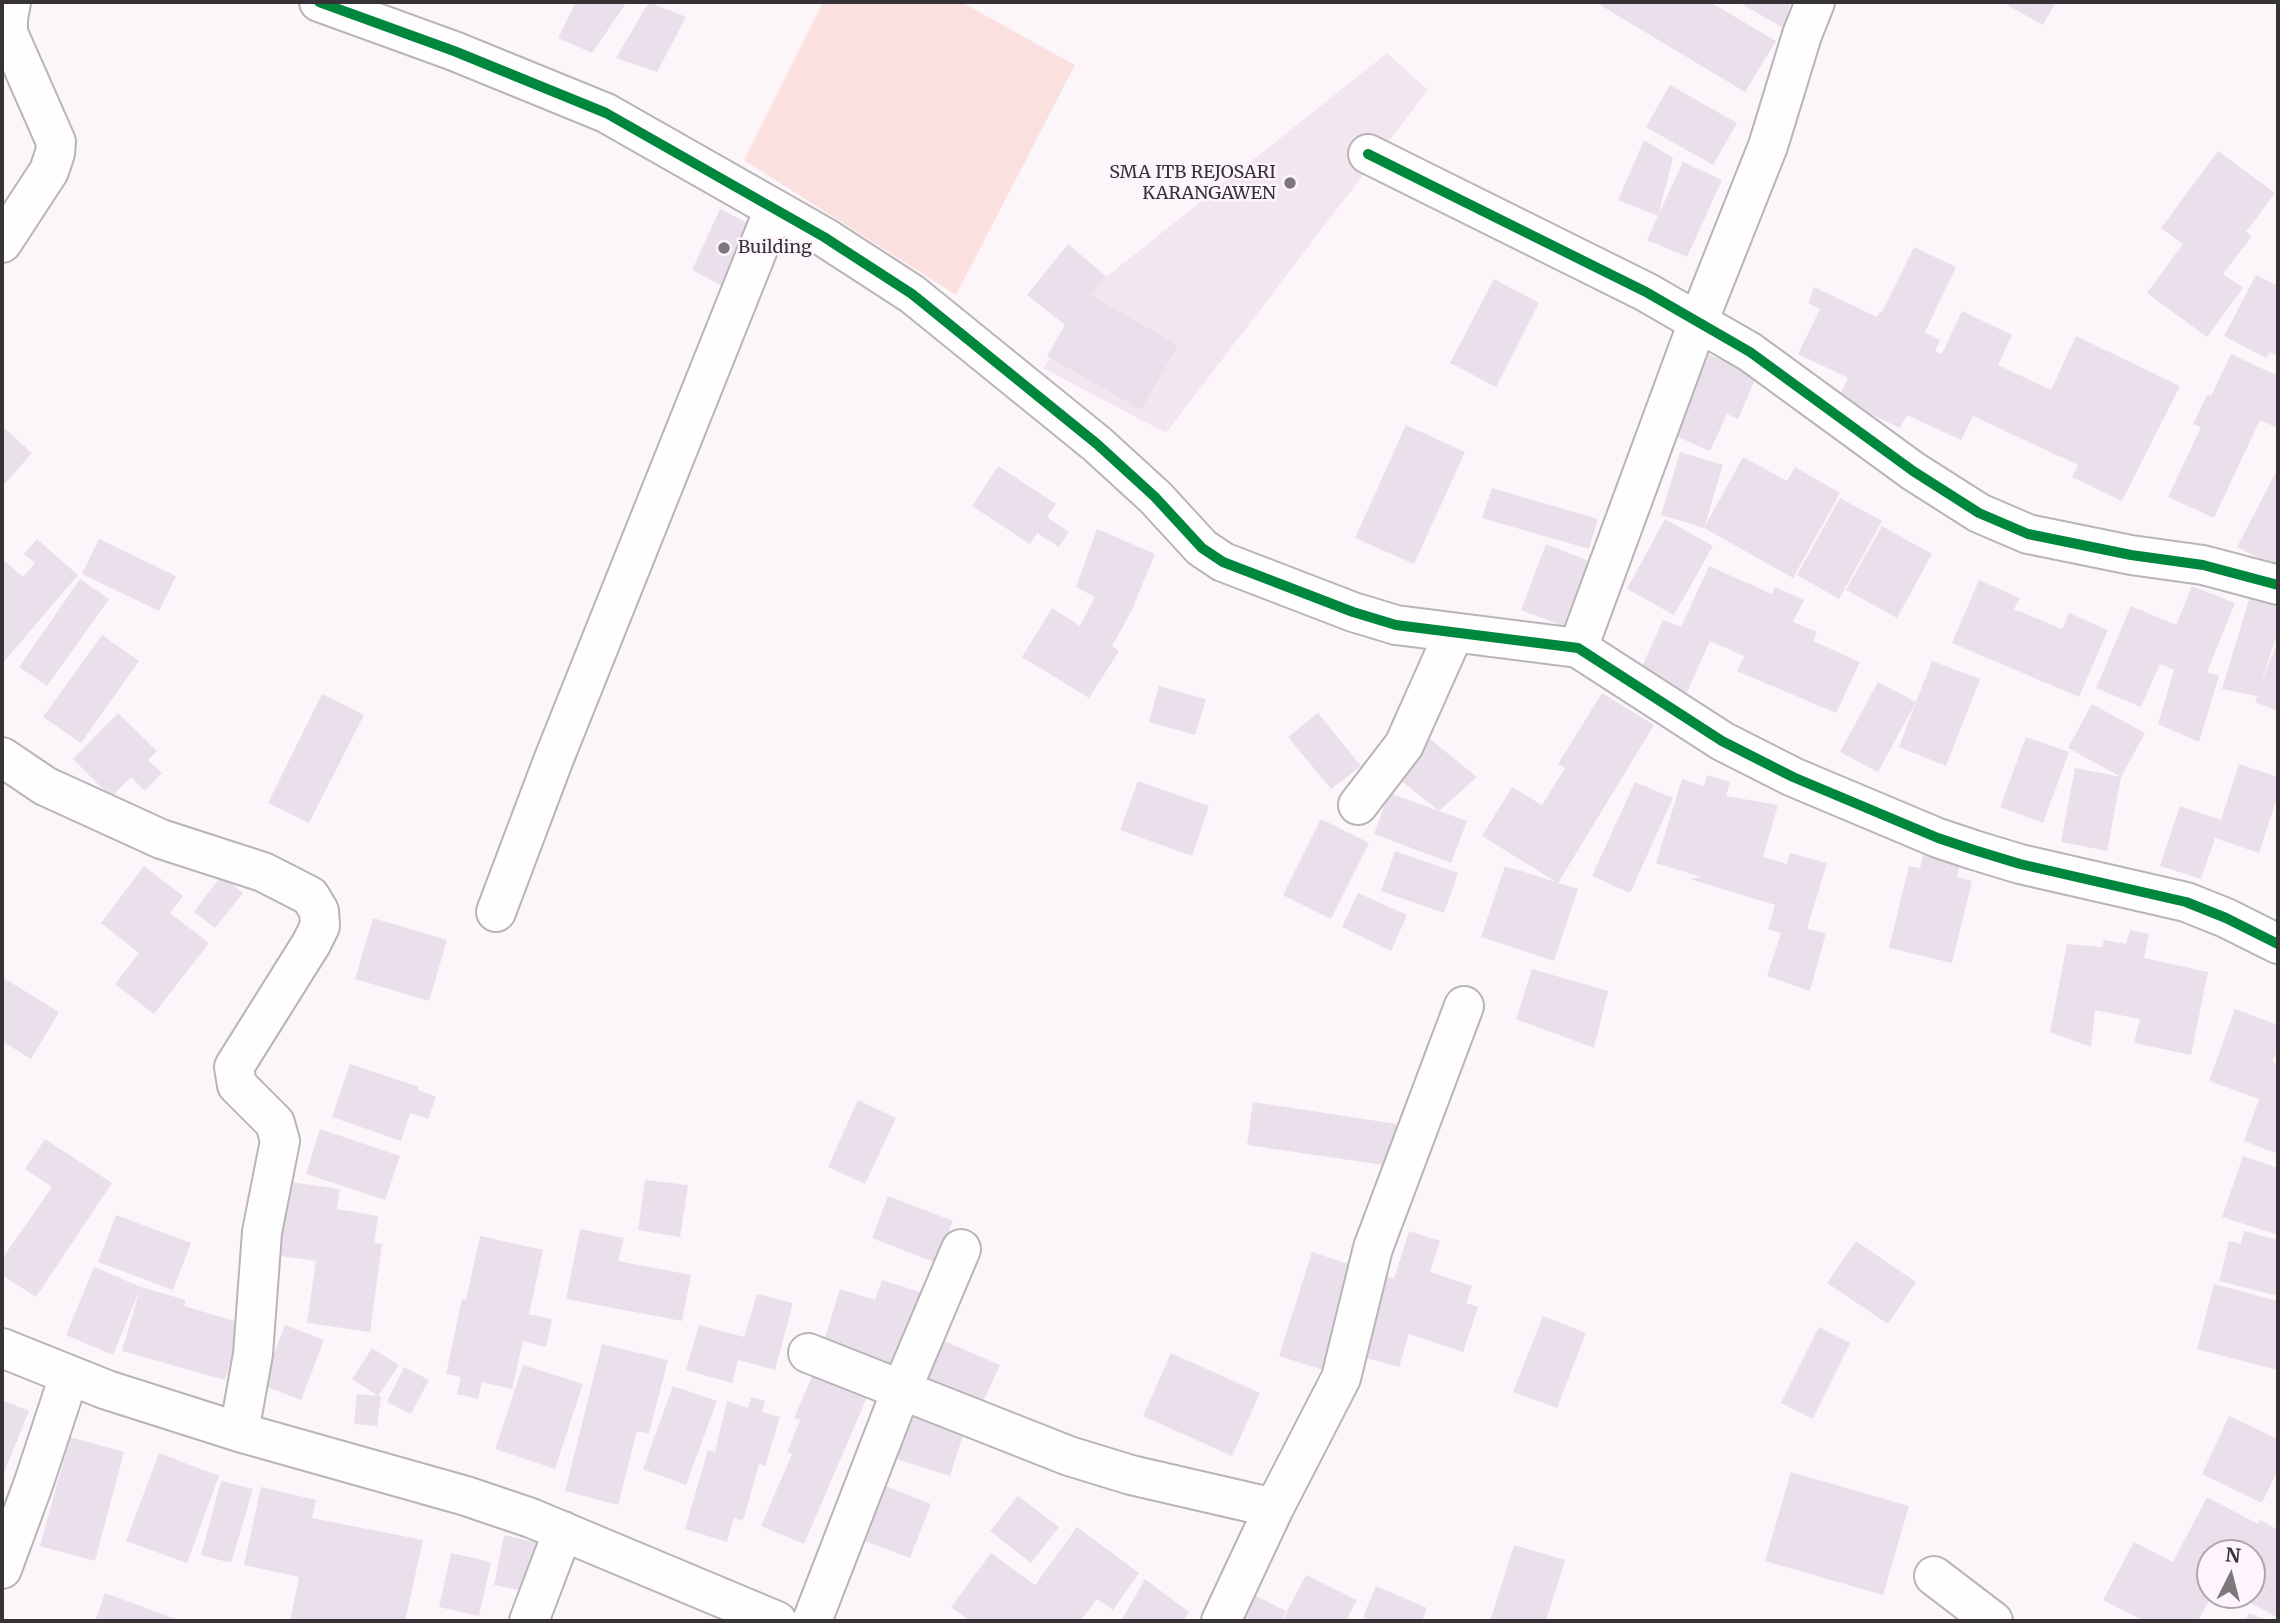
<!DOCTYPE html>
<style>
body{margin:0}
#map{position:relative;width:2280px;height:1623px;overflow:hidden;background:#fcf6fa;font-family:Merriweather,serif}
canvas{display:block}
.frame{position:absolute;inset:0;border:4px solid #363235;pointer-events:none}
.north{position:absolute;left:2196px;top:1539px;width:70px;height:70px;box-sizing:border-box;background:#fef4fb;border:2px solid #aea6ac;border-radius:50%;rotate:6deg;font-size:19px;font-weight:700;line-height:28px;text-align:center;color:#363235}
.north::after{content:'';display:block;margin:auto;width:24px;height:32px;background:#7b777a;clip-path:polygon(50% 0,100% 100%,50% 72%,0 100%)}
</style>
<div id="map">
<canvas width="2280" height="1623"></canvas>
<div class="frame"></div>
<div class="north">N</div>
</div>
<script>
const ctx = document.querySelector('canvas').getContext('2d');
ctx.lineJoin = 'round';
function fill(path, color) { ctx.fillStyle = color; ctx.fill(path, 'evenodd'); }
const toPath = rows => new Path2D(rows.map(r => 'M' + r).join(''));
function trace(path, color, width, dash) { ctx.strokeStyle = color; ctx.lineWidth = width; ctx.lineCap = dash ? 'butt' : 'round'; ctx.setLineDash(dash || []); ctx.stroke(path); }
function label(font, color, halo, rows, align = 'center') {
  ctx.font = font + ' Merriweather,serif'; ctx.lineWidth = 5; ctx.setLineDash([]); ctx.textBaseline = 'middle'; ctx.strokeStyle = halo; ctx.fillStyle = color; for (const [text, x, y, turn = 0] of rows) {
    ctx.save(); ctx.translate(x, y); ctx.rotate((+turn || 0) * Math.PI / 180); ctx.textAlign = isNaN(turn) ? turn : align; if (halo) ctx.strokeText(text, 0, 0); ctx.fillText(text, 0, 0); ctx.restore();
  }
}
fill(toPath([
 [1387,53,1428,90,1166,433,1043,368,1096,285]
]), '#f3e7ef');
fill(toPath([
 [823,2,961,2,1075,65,956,295,744,160]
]), '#fae1df');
fill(toPath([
 [576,2,627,2,592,53,558,38],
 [649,2,686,17,657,72,616,58],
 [1602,2,1710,2,1776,41,1745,92,1600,5],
 [1738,2,1790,2,1785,29],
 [2009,2,2056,2,2043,25,2007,5],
 [1670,85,1737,123,1713,165,1646,127],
 [1644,140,1673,158,1658,216,1683,162,1722,180,1687,257,1647,240,1658,216,1618,200],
 [2218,151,2275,193,2246,232,2252,236,2223,274,2243,288,2207,337,2147,293,2183,244,2161,228],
 [720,209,755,227,728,289,692,270],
 [1068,244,1106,276,1090,295,1178,345,1141,410,1047,356,1065,325,1027,295],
 [1914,247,1956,267,1925,332,1940,340,1935,351,1942,354,1962,311,2012,335,1998,365,2051,390,2076,336,2180,386,2122,501,2072,477,2078,465,1973,416,1961,440,1907,415,1900,428,1838,399,1848,378,1798,354,1820,309,1808,303,1814,287,1877,317,1880,312,1882,312],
 [2256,275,2278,286,2278,356,2270,352,2266,358,2224,336],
 [1494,279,1539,303,1496,387,1450,363],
 [1708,354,1757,375,1738,419,1727,414,1710,451,1673,435],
 [2231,354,2278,376,2278,428,2260,420,2214,518,2168,497,2201,427,2193,424,2207,395,2211,396],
 [1406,425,1465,452,1414,564,1355,538],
 [2,426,32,453,2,487],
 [1680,452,1723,465,1704,528,1661,515],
 [1743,457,1787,481,1795,467,1840,493,1793,578,1704,528],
 [998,466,1056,504,1047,517,1069,532,1059,547,1037,533,1030,544,972,506],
 [2278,468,2278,568,2237,547],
 [1492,488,1598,519,1589,549,1482,518],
 [1840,498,1882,521,1839,599,1797,575],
 [1665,519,1713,546,1674,615,1627,589],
 [1882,526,1932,554,1897,618,1846,590],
 [1097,529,1155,554,1131,612,1112,646,1119,651,1089,698,1022,657,1052,608,1080,626,1095,597,1076,587],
 [37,539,78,575,2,664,2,559,23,577,35,563,24,554],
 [99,539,176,576,159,611,82,574],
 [1546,544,1589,561,1563,626,1521,610],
 [1709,566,1772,594,1775,587,1804,600,1793,622,1817,632,1813,641,1860,662,1836,713,1737,671,1744,656,1710,641,1684,699,1639,673,1663,620,1681,627],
 [80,579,109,599,47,686,19,667],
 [1979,580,2020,598,2014,609,2062,629,2069,613,2108,630,2079,697,1952,643],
 [2192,586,2235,603,2207,672,2219,676,2199,742,2158,724,2174,670,2160,664,2141,707,2096,688,2131,606,2176,625],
 [2251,593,2278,601,2278,631,2261,683,2278,641,2278,711,2255,702,2257,696,2222,689],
 [102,635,139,661,81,743,43,717],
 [1932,661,1980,679,1946,766,1899,747,1916,702,1878,772,1840,752,1878,682,1916,702],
 [1159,686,1206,699,1195,735,1149,722],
 [1602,693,1654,725,1558,883,1482,836,1512,787,1542,805,1565,768,1558,764],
 [322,694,364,715,309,823,268,803],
 [2092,704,2145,733,2121,777,2068,748],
 [118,713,157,751,148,760,162,773,145,791,131,777,111,797,73,759],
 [1318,713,1361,766,1331,789,1288,737],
 [2026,737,2069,752,2043,823,2000,807],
 [1430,739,1477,777,1439,811,1467,821,1451,863,1374,834,1389,793,1439,811,1399,779],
 [2239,764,2278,777,2278,795,2259,853,2215,838,2201,879,2160,866,2180,806,2221,820],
 [2075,768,2121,777,2107,851,2061,842],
 [1707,775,1730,782,1726,796,1778,805,1763,857,1787,864,1790,853,1827,863,1807,929,1826,933,1810,991,1767,976,1781,933,1768,929,1775,905,1690,879,1701,877,1656,863,1682,779,1704,786],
 [1138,781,1209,806,1192,856,1120,830],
 [1635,782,1673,798,1630,893,1592,876],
 [1321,819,1369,843,1331,919,1283,895],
 [1395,851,1458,873,1444,913,1381,891],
 [1923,855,1960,863,1957,877,1972,881,1952,963,1889,948,1909,866,1920,868],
 [144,866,183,896,170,913,209,943,154,1014,115,984,139,953,101,923],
 [1505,866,1578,889,1554,961,1481,937],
 [221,876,243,893,215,928,194,912],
 [1358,893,1407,915,1391,951,1342,927],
 [373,918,447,940,429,1001,355,979],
 [2130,930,2149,934,2144,958,2208,972,2191,1055,2134,1043,2140,1019,2095,1010,2091,1047,2050,1032,2067,944,2102,947,2104,940,2126,944],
 [1532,969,1608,991,1594,1048,1516,1019],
 [2,977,59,1012,31,1059,2,1041],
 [2235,1009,2278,1025,2278,1046,2273,1062,2278,1064,2278,1154,2244,1141,2259,1099,2209,1081],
 [350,1064,419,1087,418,1090,436,1097,428,1119,410,1113,401,1141,332,1117],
 [858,1100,896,1118,865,1184,828,1167],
 [1253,1102,1397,1124,1390,1166,1247,1145],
 [320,1129,400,1156,385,1200,306,1174],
 [45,1139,112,1183,36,1297,2,1275,2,1259,52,1187,25,1169],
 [2243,1156,2278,1168,2278,1235,2222,1217],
 [645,1180,688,1185,680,1237,638,1230],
 [284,1181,340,1189,337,1209,378,1216,374,1243,382,1244,370,1332,307,1323,316,1261,273,1255],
 [888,1196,953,1221,936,1263,872,1238],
 [116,1215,191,1243,173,1290,98,1262],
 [580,1229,624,1238,618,1261,691,1275,682,1321,566,1299],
 [1409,1231,1440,1241,1430,1272,1472,1286,1466,1303,1478,1307,1463,1352,1409,1334,1399,1367,1338,1350,1329,1372,1279,1356,1312,1252,1394,1279],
 [2244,1231,2278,1240,2278,1296,2219,1281,2229,1241,2241,1244],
 [480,1236,543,1250,529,1314,552,1319,546,1347,523,1341,512,1389,482,1382,478,1399,457,1394,461,1377,446,1374,462,1299,466,1300],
 [1856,1241,1916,1282,1888,1324,1827,1283],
 [94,1267,141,1287,186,1300,184,1306,241,1323,225,1380,122,1351,140,1289,113,1355,66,1335],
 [882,1280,923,1293,896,1366,823,1344,840,1289,875,1300],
 [2214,1284,2278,1301,2277,1370,2197,1349],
 [757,1294,793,1303,775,1370,738,1360,732,1383,686,1370,699,1325,744,1337],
 [1543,1316,1586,1333,1557,1408,1513,1392],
 [285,1325,324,1340,301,1400,262,1385],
 [1819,1327,1850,1343,1813,1419,1781,1403],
 [937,1338,1000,1365,980,1408,920,1382],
 [602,1344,668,1360,649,1434,637,1431,618,1505,565,1491],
 [372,1348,399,1365,378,1396,352,1379],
 [1171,1353,1260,1393,1232,1456,1143,1416],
 [523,1365,583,1384,555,1469,495,1449],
 [404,1367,429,1380,411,1414,387,1402],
 [814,1372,868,1395,804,1544,761,1526,792,1454,787,1452,800,1420,794,1418],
 [673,1386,717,1401,686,1485,643,1469],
 [357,1394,381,1396,377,1426,354,1424],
 [751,1397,765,1401,762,1412,780,1417,765,1466,759,1464,743,1521,734,1518,727,1542,685,1529,708,1450,715,1452,727,1401,748,1408],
 [2,1400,29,1411,2,1478],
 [905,1414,964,1432,950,1476,890,1457],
 [2229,1416,2278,1439,2278,1469,2262,1503,2202,1474],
 [70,1437,124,1452,95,1561,40,1546],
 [159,1453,219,1476,187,1563,126,1541],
 [1791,1472,1909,1506,1883,1595,1765,1561],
 [221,1481,253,1489,231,1563,201,1555],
 [883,1485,931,1504,910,1558,862,1540],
 [261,1487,316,1500,312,1518,423,1540,405,1621,290,1621,299,1577,244,1565],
 [1018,1496,1059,1527,1031,1563,990,1531],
 [2207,1497,2258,1524,2260,1520,2278,1530,2278,1618,2236,1595,2252,1595,2252,1553,2210,1553,2210,1595,2212,1595,2198,1621,2144,1621,2103,1600,2134,1542,2173,1562],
 [1077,1527,1139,1573,1113,1610,1097,1599,1080,1621,970,1621,951,1607,991,1553,1035,1585],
 [504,1535,539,1543,528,1592,494,1585],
 [1514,1545,1565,1560,1546,1621,1490,1621],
 [451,1553,491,1562,479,1616,439,1607],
 [1306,1575,1357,1600,1346,1621,1282,1621],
 [1145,1579,1189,1612,1183,1621,1121,1621],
 [1376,1586,1427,1608,1422,1621,1372,1621,1363,1617],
 [105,1593,176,1619,175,1621,95,1621],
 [1250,1593,1286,1611,1281,1621,1237,1621],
 [2249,1613,2269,1621,2246,1621]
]), '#e9e0ec');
const minor = toPath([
 [319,2,454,51,606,113,824,237,912,294,1097,444,1155,497,1202,548,1223,562,1353,612,1396,625,1578,648,1722,741,1793,777,1938,838,1974,850,2020,864,2186,902,2226,918,2278,944],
 [1368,154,1646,292,1750,352,1913,471,1979,513,2028,534,2131,555,2203,565,2278,585],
 [2,243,49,171,55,153,56,142,8,33,8,19,11,2],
 [1578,648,1698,322,1768,146,1802,35,1815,2],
 [2,757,45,786,161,839,263,872,310,896,319,911,320,926,311,944,234,1067,237,1085,275,1123,280,1141,262,1232,253,1354,239,1432],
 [1358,805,1404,745,1454,633],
 [496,912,553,761,774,209],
 [2,1348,107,1390,239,1432,466,1496,531,1518,777,1621],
 [808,1353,1069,1456,1131,1475,1274,1508],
 [2,1569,34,1482,69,1376],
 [1934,1576,1993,1621],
 [529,1621,563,1531],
 [812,1621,901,1391,961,1249],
 [1221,1621,1274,1508,1341,1378,1373,1248,1464,1006]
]);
trace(minor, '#b9b4b7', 42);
trace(minor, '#fffefe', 38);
trace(toPath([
 [319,2,454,51,606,113,824,237,912,294,1097,444,1155,497,1202,548,1223,562,1353,612,1396,625,1578,648,1722,741,1793,777,1938,838,1974,850,2020,864,2186,902,2226,918,2278,944],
 [1368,154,1646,292,1750,352,1913,471,1979,513,2028,534,2131,555,2203,565,2278,585]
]), '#00873e', 10);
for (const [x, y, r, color] of [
 [1290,183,7,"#7b777a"],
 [724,248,7,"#7b777a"]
]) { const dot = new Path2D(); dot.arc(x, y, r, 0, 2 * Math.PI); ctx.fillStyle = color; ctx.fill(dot); trace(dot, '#fef4fb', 2.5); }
label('18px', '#363235', '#fef4fb', [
 ["SMA ITB REJOSARI",1276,173],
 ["KARANGAWEN",1276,194],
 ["Building",738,248,"left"]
], 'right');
</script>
